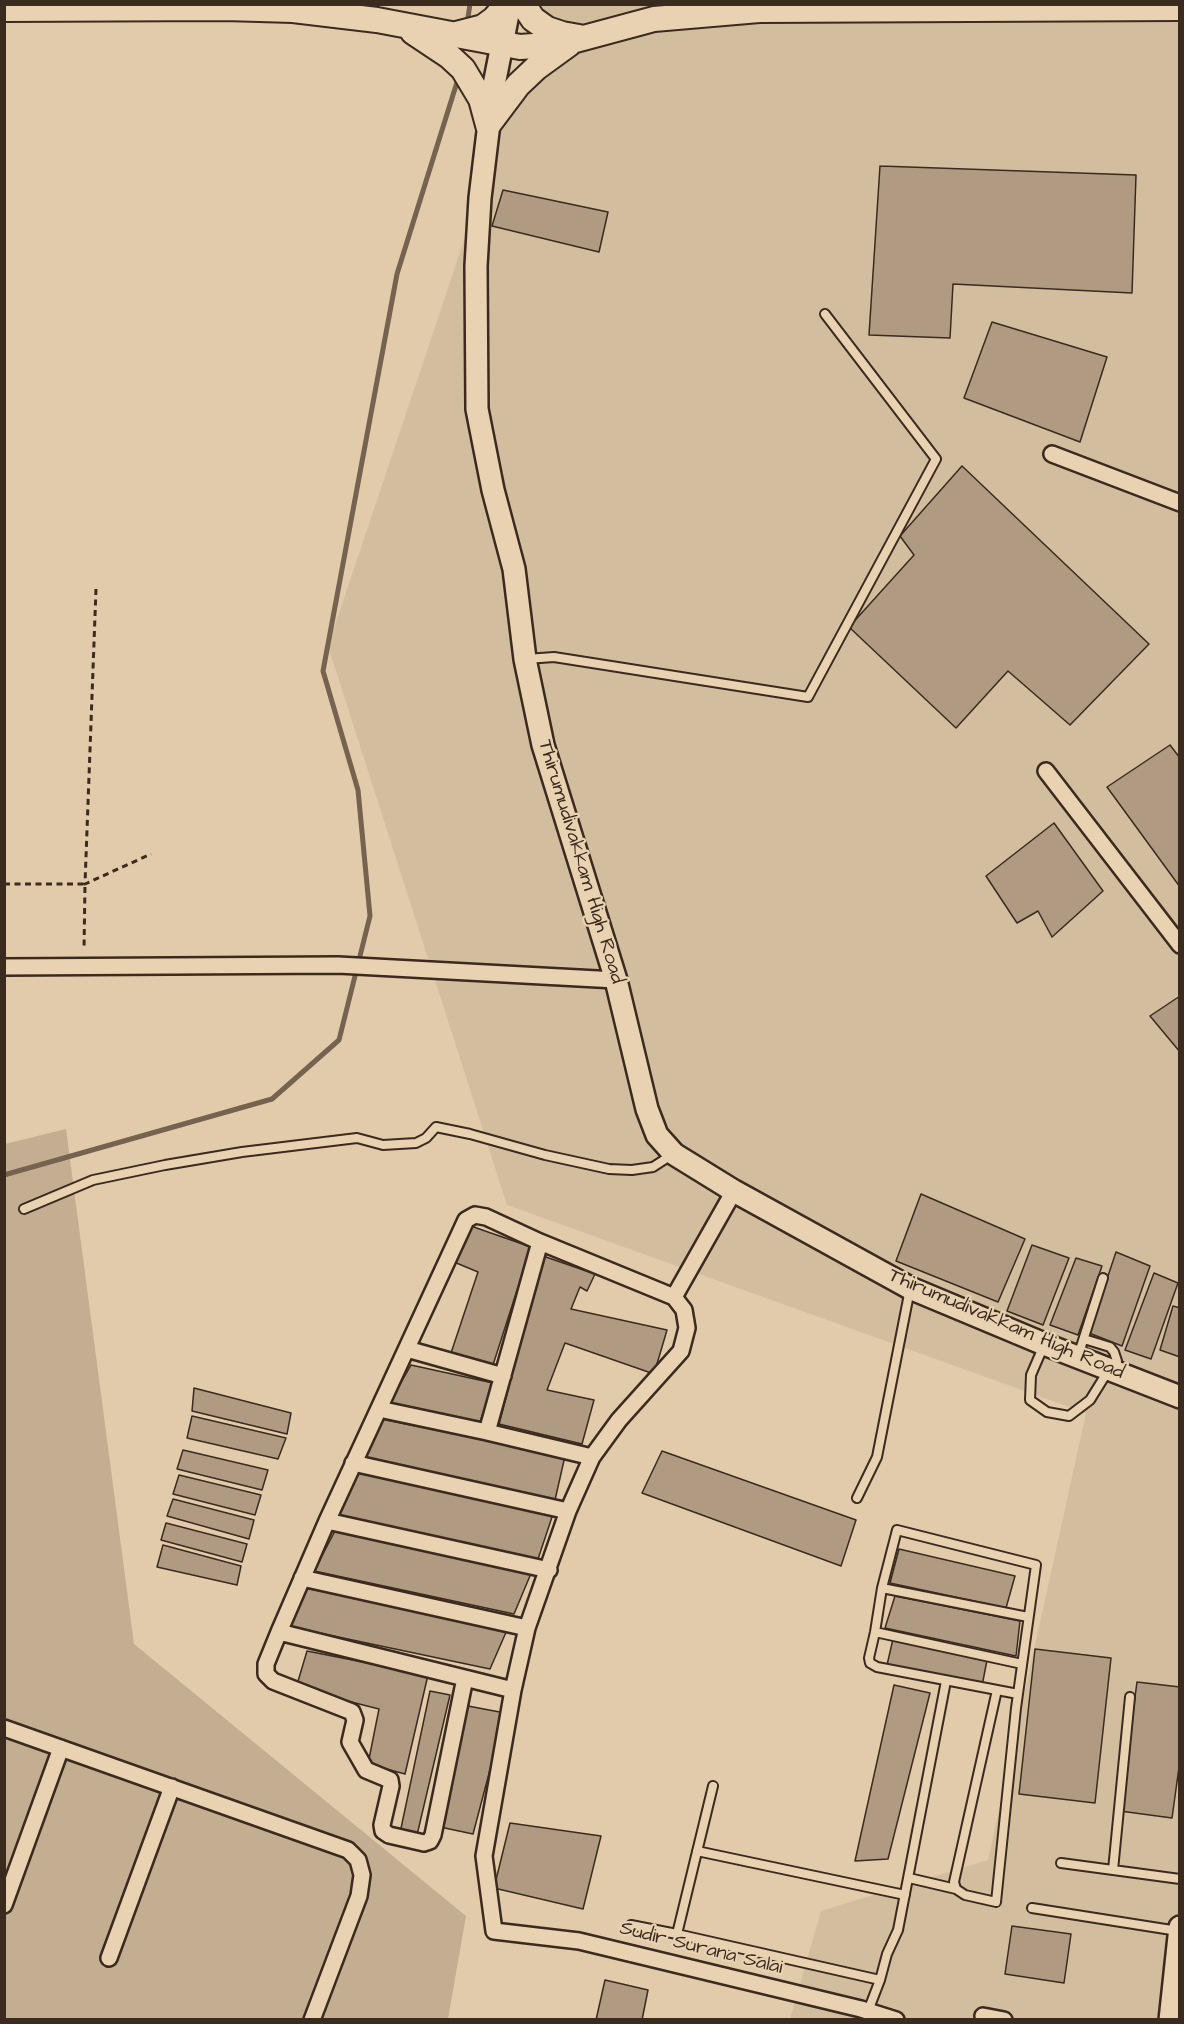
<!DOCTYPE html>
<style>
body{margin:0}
#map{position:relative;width:1184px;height:2024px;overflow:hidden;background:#e1cbab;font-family:"Architects Daughter",sans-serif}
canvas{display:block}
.frame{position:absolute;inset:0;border:6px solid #3b2a1e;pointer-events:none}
</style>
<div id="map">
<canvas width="1184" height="2024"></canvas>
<div class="frame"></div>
</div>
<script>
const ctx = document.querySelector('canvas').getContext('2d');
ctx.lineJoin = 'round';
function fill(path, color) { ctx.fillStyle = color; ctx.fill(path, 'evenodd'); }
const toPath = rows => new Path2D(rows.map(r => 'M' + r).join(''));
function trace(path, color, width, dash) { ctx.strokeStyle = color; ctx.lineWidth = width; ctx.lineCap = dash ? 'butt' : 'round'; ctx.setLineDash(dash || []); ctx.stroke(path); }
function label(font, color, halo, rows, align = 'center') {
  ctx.font = font + ' "Architects Daughter",sans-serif'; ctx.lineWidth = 4.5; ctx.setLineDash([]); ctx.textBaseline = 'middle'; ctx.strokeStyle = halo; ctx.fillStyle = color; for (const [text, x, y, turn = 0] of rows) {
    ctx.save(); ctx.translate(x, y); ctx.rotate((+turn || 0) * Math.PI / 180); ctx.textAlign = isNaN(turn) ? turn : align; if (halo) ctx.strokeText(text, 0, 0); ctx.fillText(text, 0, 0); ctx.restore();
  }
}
fill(toPath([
 [543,5,1179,5,1179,2019,790,2019,821,1911,988,1860,1086,1413,507,1205,328,646]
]), '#d2bd9f');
fill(toPath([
 [66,1129,134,1644,466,1916,448,2019,5,2020,5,1144]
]), '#c3ae91');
trace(toPath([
 [467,24,470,4],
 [4,1175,272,1099,339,1040,370,916,358,790,323,671,397,274,458,79]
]), '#75624f', 5);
const building = toPath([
 [880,166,1136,175,1132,293,953,284,950,338,869,335,880,166],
 [503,190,608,212,599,252,492,226,503,190],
 [992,322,1107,357,1080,442,964,398,992,322],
 [962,466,1149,644,1070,725,1008,671,956,728,849,627,914,555,900,536,962,466],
 [1170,745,1180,758,1180,887,1107,787,1170,745],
 [1054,823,1103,891,1052,937,1038,911,1017,923,986,876,1054,823],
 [1180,996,1180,1052,1150,1016,1180,996],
 [921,1194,1025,1239,998,1302,896,1261,921,1194],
 [468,1225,531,1247,492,1368,451,1353,478,1272,454,1262,468,1225],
 [1032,1245,1069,1258,1043,1325,1007,1311,1032,1245],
 [1116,1252,1150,1266,1122,1346,1089,1333,1116,1252],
 [543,1256,595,1274,587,1291,580,1287,571,1309,667,1330,654,1374,565,1343,547,1390,594,1400,582,1444,499,1424,543,1256],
 [1076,1258,1102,1266,1078,1335,1050,1325,1076,1258],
 [1154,1273,1178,1283,1151,1359,1125,1350,1154,1273],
 [1173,1306,1180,1308,1180,1357,1160,1350,1173,1306],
 [411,1365,493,1383,479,1425,389,1404,411,1365],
 [194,1388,291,1413,287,1434,192,1411,194,1388],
 [192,1416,286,1438,278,1459,187,1438,192,1416],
 [381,1419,565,1456,555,1500,365,1460,381,1419],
 [183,1450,268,1470,262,1490,177,1469,183,1450],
 [662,1451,856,1520,841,1566,642,1493,662,1451],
 [357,1473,553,1514,538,1559,336,1515,357,1473],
 [179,1475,261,1495,255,1515,173,1494,179,1475],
 [173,1499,254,1520,249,1539,167,1516,173,1499],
 [166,1523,247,1544,242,1562,161,1540,166,1523],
 [335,1531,532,1571,514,1614,314,1571,335,1531],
 [163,1545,241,1566,237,1585,157,1567,163,1545],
 [899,1549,1015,1576,1006,1608,890,1583,899,1549],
 [306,1588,507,1630,490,1669,286,1626,306,1588],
 [895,1596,1020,1621,1016,1656,885,1628,895,1596],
 [893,1639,987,1660,982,1686,887,1665,893,1639],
 [1035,1649,1111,1658,1095,1803,1019,1794,1035,1649],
 [307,1651,428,1675,405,1774,368,1764,379,1709,296,1688,307,1651],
 [1137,1682,1180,1687,1180,1760,1172,1818,1120,1811,1137,1682],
 [894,1685,930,1693,888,1859,855,1861,894,1685],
 [430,1691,450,1695,417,1835,400,1833,430,1691],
 [468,1706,505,1713,473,1834,440,1827,468,1706],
 [510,1823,601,1836,583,1909,494,1888,510,1823],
 [1012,1926,1071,1934,1064,1983,1005,1974,1012,1926],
 [605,1980,648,1990,642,2020,596,2020,605,1980]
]);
fill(building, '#b09b82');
trace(building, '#3b2a1e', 1.5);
const lane = toPath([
 [526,659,554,657,808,697,936,459,825,314],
 [24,1209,93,1180,165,1165,242,1152,357,1138,383,1145,416,1143,426,1138,436,1127,470,1134,545,1155,609,1169,632,1170,653,1167,673,1154],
 [1084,1339,1110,1347,1114,1352,1117,1361,1115,1371],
 [1044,1345,1031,1375,1030,1400,1047,1412,1069,1416,1090,1400,1108,1371],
 [1078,1356,1103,1278],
 [857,1498,877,1457,910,1289],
 [882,1588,1028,1617],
 [875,1632,1022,1664],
 [997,1690,954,1882,956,1889,965,1895,996,1902,1016,1708,1018,1694,1036,1565,897,1530,882,1588,875,1632,869,1658,870,1663,877,1667,1018,1694],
 [697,1851,905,1895],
 [1061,1863,1180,1879],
 [1113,1870,1130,1697],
 [909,1878,956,1889],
 [1032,1908,1178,1931],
 [631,1925,677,1934,880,1980],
 [677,1934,713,1786],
 [868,2011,880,1980,887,1954,898,1930,946,1681]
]);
const street = toPath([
 [1052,454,1180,503],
 [1046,771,1180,945],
 [4,967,338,965,616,980],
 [674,1297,734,1191],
 [407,1349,503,1376],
 [379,1409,487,1432,592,1457],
 [487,1432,540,1242],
 [353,1463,568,1511],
 [327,1521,549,1570],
 [302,1578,527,1628],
 [279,1632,266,1664,266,1674,273,1681,352,1712,355,1720,350,1742,366,1770,390,1780,391,1786,382,1825,383,1831,389,1835,424,1843,430,1841,433,1835,465,1678],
 [513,1690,279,1632,327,1521,466,1220,475,1215,486,1217,540,1242,674,1297,684,1310,687,1328,681,1351,619,1420,592,1457,568,1511,527,1628,513,1690,484,1856,494,1931,579,1941,861,2009,896,2020],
 [4,1728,348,1850,358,1860,362,1875,359,1896,312,2020],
 [4,1905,61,1748],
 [109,1958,172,1787],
 [983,2016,1004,2020]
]);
const secondary = toPath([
 [510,4,493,90,480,198,476,266,477,409,493,490,514,569,525,659,543,745,616,980,647,1109,657,1135,674,1154,734,1191,910,1288,1044,1344,1180,1397],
 [1170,2020,1180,1927]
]);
const primary = toPath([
 [523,4,533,19,547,29,562,34,579,37],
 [4,9,225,8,293,10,377,20,520,47,561,44,654,19,759,10,1180,8],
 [413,32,449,56,463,69,481,99,488,125],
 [456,34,483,27,494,19,507,4],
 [488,125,518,85,536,68,569,44]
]);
trace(lane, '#3b2a1e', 12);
trace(street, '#3b2a1e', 20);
trace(secondary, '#3b2a1e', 26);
trace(primary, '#3b2a1e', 28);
trace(toPath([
 [96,589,85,884,151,854],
 [4,884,85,884,84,950]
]), '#3b2a1e', 3, [6, 4.5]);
trace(lane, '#e8d2b1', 8);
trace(street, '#e8d2b1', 15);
trace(secondary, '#e8d2b1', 21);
trace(primary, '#e8d2b1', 24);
label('20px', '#3b2a1e', '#e8d2b1', [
 ["Thirumudivakkam High Road",580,862,73],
 ["Thirumudivakkam High Road",1006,1325,23],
 ["Sudir Surana Salai",701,1949,14]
]);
</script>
